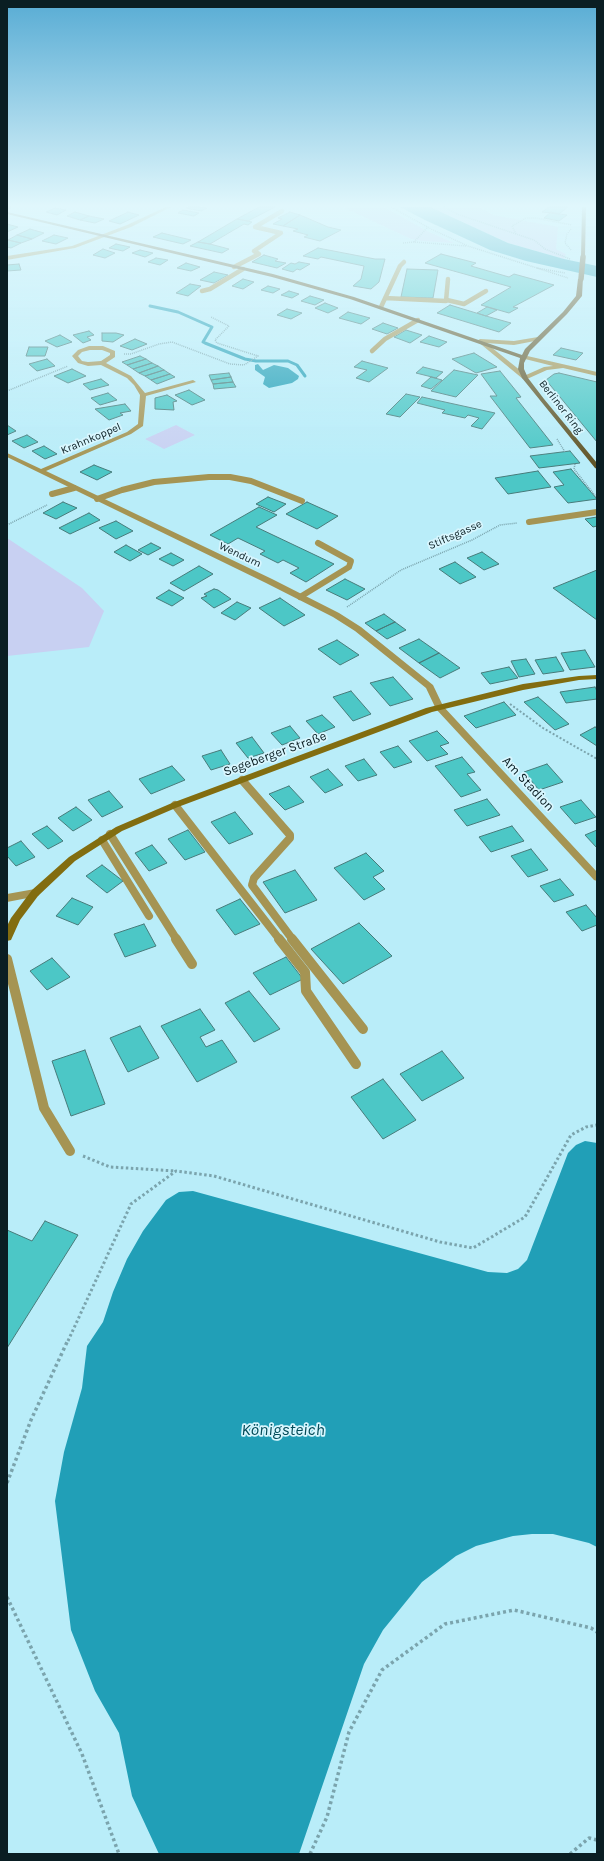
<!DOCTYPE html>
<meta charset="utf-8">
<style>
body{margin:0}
#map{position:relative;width:604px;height:1861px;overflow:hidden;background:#b9edf9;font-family:Karla,sans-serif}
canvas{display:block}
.frame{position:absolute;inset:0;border:8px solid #0a1e23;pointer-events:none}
</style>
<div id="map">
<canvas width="604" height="1861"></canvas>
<div class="frame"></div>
</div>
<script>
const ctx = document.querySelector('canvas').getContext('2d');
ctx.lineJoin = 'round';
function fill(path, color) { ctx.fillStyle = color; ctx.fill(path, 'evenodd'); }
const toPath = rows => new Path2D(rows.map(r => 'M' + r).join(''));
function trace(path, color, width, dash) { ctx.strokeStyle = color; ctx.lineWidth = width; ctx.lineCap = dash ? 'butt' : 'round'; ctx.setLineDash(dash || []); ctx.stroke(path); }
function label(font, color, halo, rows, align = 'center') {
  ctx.font = font + ' Karla,sans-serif'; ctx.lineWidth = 3.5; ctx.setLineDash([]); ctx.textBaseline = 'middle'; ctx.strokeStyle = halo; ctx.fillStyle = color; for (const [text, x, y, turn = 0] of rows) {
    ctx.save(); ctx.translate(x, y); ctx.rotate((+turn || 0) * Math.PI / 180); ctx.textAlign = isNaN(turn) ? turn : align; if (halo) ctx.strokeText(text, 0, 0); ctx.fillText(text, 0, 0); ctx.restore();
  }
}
fill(toPath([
 [343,207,384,207,427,231,454,243,423,241,411,239],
 [430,207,480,207,493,215,558,227,556,249,566,254,564,259,508,243],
 [176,425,195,435,164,449,145,439],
 [7,538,82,588,104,611,89,647,7,656]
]), '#c8d0f2');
fill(toPath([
 [400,207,430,207,508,243,564,259,597,266,597,277,526,261,490,250,425,220],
 [258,364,263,370,274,365,288,368,299,376,298,379,292,383,269,388,263,384,265,377,255,370,255,365],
 [585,1141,597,1143,597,1547,589,1543,553,1534,532,1534,513,1536,476,1546,456,1556,422,1582,383,1630,364,1664,299,1854,159,1854,132,1796,119,1733,95,1691,71,1630,55,1501,64,1452,82,1388,87,1346,103,1322,113,1292,127,1259,143,1231,166,1200,179,1192,193,1191,488,1272,507,1273,518,1269,527,1260,568,1153,576,1145]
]), '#219fb7');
trace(toPath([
 [150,306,178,312,212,327,203,342,205,343,245,359,256,361,288,361,297,365,305,376]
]), '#219fb7', 3);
const building = toPath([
 [188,207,200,207,207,208,201,211,186,208,188,207],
 [259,207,275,207,248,221,237,219,259,207],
 [549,207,568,207,559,214,542,212,549,207],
 [55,208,66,210,57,215,46,212,55,208],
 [183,210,199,213,194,216,178,213,183,210],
 [75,212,89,216,80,220,67,216,75,212],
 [128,212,139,215,120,224,109,221,128,212],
 [290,212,300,215,283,226,273,224,282,219,278,218,290,212],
 [551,212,559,214,567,215,559,221,544,218,551,212],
 [300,215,328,227,341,230,320,241,304,237,308,235,293,231,298,229,283,226,300,215],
 [89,216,104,219,95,223,80,220,89,216],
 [237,219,252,222,248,225,244,224,210,244,198,242,237,219],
 [7,224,18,227,7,232,7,224],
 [30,229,44,233,32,239,17,235,30,229],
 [162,233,191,240,183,244,153,237,162,233],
 [17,235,32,239,21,243,8,240,17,235],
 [54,235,68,238,56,244,42,241,54,235],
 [7,240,8,240,21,243,11,248,7,247,7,240],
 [198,242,210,244,229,249,222,253,190,246,198,242],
 [116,244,130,247,123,251,109,248,116,244],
 [318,248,375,259,385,259,379,282,371,289,353,286,361,279,364,266,321,257,318,259,303,256,318,248],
 [103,249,115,253,105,258,93,255,103,249],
 [140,250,153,253,145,257,132,253,140,250],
 [441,254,476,263,471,266,509,277,514,274,554,285,513,307,518,308,509,313,481,305,511,287,425,263,441,254],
 [264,255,278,259,275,261,286,263,277,268,252,262,264,255],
 [156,258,168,260,160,265,148,262,156,258],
 [299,262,310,264,300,270,297,269,293,272,282,269,291,263,295,264,299,262],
 [186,263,200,267,191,271,177,268,186,263],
 [19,264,21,270,7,271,7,265,19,264],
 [407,269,438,270,433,298,401,297,407,269],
 [214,272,228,275,214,283,200,280,214,272],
 [243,279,254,282,243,289,232,286,243,279],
 [190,284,201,286,188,296,176,293,190,284],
 [268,286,280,289,273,293,261,290,268,286],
 [289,291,299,294,292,298,281,295,289,291],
 [310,296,324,300,315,305,301,301,310,296],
 [325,303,338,308,328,313,315,308,325,303],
 [450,305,486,316,511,323,499,332,437,313,450,305],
 [487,307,497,310,486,316,477,313,487,307],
 [287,309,302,313,291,319,277,315,287,309],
 [348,312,370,318,361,324,339,318,348,312],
 [383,323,398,328,387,334,372,329,383,323],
 [406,330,422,335,410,343,394,337,406,330],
 [89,331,94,335,87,337,91,340,83,343,73,335,89,331],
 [102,333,116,333,124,335,113,342,102,341,102,333],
 [60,335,72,342,57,347,45,341,60,335],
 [429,336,447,342,439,347,420,342,429,336],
 [135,339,147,344,132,350,120,346,135,339],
 [29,347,48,347,45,356,26,356,29,347],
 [561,348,583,353,576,360,553,355,561,348],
 [474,353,497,367,476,373,452,359,474,353],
 [140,356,146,359,127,365,122,362,140,356],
 [47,359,55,366,37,371,29,364,47,359],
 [146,359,152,363,133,369,127,365,146,359],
 [362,361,388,368,369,382,356,378,367,370,354,367,362,361],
 [152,363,158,366,139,373,133,369,152,363],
 [158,366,164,370,145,376,139,373,158,366],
 [423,367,443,372,436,378,416,373,423,367],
 [72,369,86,376,68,383,54,376,72,369],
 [164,370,170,374,151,380,145,376,164,370],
 [454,370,478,375,456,397,431,391,454,370],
 [500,371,521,397,516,398,553,445,530,448,490,396,497,396,481,374,500,371],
 [229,373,231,377,211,380,209,375,229,373],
 [559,373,597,382,597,442,546,380,554,374,559,373],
 [170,374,175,377,157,384,151,380,170,374],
 [231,377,233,382,213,384,211,380,231,377],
 [431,377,442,380,431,389,421,386,431,377],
 [101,379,109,385,90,390,83,384,101,379],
 [233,382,236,387,214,389,213,384,233,382],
 [189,390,205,400,192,405,175,395,189,390],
 [108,393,117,400,100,405,91,398,108,393],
 [406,394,420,397,400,417,386,414,406,394],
 [167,395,177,401,173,402,174,410,155,409,155,398,167,395],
 [422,397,495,413,482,429,471,426,479,418,468,415,465,418,442,413,445,410,417,403,422,397],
 [125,404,131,411,120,413,123,415,109,420,95,409,125,404],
 [7,425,16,431,7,435,7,425],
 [27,435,38,442,24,448,12,441,27,435],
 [44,446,57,454,45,459,32,451,44,446],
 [570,451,580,463,539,468,530,456,570,451],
 [94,465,112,472,97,480,80,472,94,465],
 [571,469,597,499,568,503,554,487,564,485,553,472,571,469],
 [538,471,551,487,508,494,495,478,538,471],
 [268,497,286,504,274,512,256,504,268,497],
 [63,502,77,508,56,519,43,513,63,502],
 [307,502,338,516,317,529,286,514,307,502],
 [259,507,277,515,256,527,334,564,306,582,290,573,299,568,283,560,278,563,260,554,265,551,238,538,228,544,210,535,259,507],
 [89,513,100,520,70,534,59,528,89,513],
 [597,517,597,526,593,527,585,519,597,517],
 [116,521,133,531,116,539,99,528,116,521],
 [151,543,161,548,148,555,138,550,151,543],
 [126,545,142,554,130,561,114,552,126,545],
 [482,552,499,564,484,570,467,558,482,552],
 [171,553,184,560,173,566,159,559,171,553],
 [455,562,476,577,460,584,439,569,455,562],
 [199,566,213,574,184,591,170,583,199,566],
 [597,570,597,620,553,588,597,570],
 [345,579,365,589,347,600,326,590,345,579],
 [214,589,218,590,231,599,214,608,201,598,207,596,204,594,214,589],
 [169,590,184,598,172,606,156,598,169,590],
 [280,598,305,615,284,626,259,608,280,598],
 [237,602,251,608,235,620,221,613,237,602],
 [384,614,395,622,376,631,365,623,384,614],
 [395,622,406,630,387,639,376,631,395,622],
 [419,639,439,653,419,663,399,648,419,639],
 [337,640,359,655,340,665,318,649,337,640],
 [585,650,595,667,570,670,561,653,585,650],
 [439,653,460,668,440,678,419,663,439,653],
 [556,657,564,671,543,674,535,660,556,657],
 [526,659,535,674,519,677,511,661,526,659],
 [509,667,518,678,490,684,481,673,509,667],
 [393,677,413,699,390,706,370,683,393,677],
 [595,687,597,691,597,699,566,703,560,692,595,687],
 [351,691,371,714,353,721,333,697,351,691],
 [538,697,569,724,555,730,524,702,538,697],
 [504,702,516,715,476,728,464,716,504,702],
 [322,715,335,727,318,734,306,721,322,715],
 [290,726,300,738,282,745,271,733,290,726],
 [595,727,597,728,597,746,580,735,595,727],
 [437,731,449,743,440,746,448,754,427,761,409,741,437,731],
 [252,737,264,753,248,758,236,743,252,737],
 [398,746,412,762,394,768,380,752,398,746],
 [221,750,230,764,211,770,202,756,221,750],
 [462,757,475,772,467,774,481,790,461,797,435,766,462,757],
 [364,759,377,775,358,781,345,766,364,759],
 [547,764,563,782,539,790,524,772,547,764],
 [172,766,185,780,151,794,139,779,172,766],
 [328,769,343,785,325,793,310,777,328,769],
 [289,786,304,802,285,810,269,794,289,786],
 [109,791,123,807,102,817,88,800,109,791],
 [487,799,500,815,467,826,454,810,487,799],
 [581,800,596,817,575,824,560,807,581,800],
 [76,807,92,820,73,831,58,818,76,807],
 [235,812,253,834,229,844,211,822,235,812],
 [47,826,63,841,48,849,32,834,47,826],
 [512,826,524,841,491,852,479,837,512,826],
 [188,830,205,852,185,860,168,839,188,830],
 [597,830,597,848,585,835,597,830],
 [21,841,35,857,16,866,7,856,7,848,21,841],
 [152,845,167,863,149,871,135,853,152,845],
 [531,849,548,870,528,877,511,856,531,849],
 [366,853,384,871,373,877,385,889,364,900,334,868,366,853],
 [102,865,123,881,107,893,86,876,102,865],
 [295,870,317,900,285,913,263,882,295,870],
 [560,879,574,895,554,902,540,886,560,879],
 [72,898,93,907,78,925,56,916,72,898],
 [240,899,260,924,235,935,216,910,240,899],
 [586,905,597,918,597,925,582,931,566,912,586,905],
 [359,923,392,956,343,984,311,949,359,923],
 [144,924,156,946,125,957,114,934,144,924],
 [286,957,303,979,270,995,253,973,286,957],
 [52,958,70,977,47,990,30,971,52,958],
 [249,991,280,1029,254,1042,225,1003,249,991],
 [200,1009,215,1030,200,1037,206,1047,222,1040,237,1062,197,1082,161,1026,200,1009],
 [140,1026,159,1058,128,1072,110,1038,140,1026],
 [85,1050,105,1104,71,1116,52,1061,85,1050],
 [442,1051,464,1078,422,1101,400,1074,442,1051],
 [383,1079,416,1120,383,1139,351,1097,383,1079],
 [45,1221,78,1235,7,1348,7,1230,32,1241,45,1221]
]);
fill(building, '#4cc7c6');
trace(building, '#477b7a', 1);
trace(toPath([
 [391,207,431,229,468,246,537,268,565,273],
 [444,207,457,214,516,234],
 [571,229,567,234,565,243,571,250],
 [414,242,428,227],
 [403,243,414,242,466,246],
 [570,259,545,249,534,240,516,234,512,226,526,218,536,218,572,225],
 [537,268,568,278],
 [124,354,131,354,159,344,172,342,230,364,244,365,258,356,217,343,215,340,229,326,211,317],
 [7,391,68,366],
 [557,439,565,452],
 [575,464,574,469,597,498],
 [7,525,47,505],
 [347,607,401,570,472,540,500,525,517,523]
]), '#7ba4ad', 1.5, [1, 1]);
trace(toPath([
 [510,704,543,728,597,759]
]), '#7ba4ad', 2, [2, 2]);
trace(toPath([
 [83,1156,110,1167,176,1171],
 [68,1341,131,1204,176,1171,214,1176,440,1242,473,1248,525,1217,571,1135,586,1127,597,1125]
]), '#7ba4ad', 3, [2.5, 2.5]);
trace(toPath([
 [7,1483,31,1420,68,1340],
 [7,1597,82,1754,119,1854],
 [310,1854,327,1817,349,1732,382,1670,445,1624,514,1610,591,1628,597,1632],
 [570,1854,589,1838,597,1840]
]), '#7ba4ad', 3.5, [3, 3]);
trace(toPath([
 [7,207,9,207],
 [234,267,259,254,254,251,281,233,255,227,282,211],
 [202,291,210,289,243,269],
 [385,298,446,301,448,279],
 [447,300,464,304,486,291],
 [381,307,400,266,404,262],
 [372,351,385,339,418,320]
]), '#a59453', 4.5);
trace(toPath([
 [52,494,74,488],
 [97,499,122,490,154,482,209,477,230,477,251,481,302,501],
 [529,522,597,512],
 [300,597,349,567,351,561,318,543]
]), '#a59453', 6);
trace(toPath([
 [242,780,290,835,290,838,254,878,252,885,293,940],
 [175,805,280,940],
 [110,834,177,940],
 [102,840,149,916]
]), '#a59453', 8);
trace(toPath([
 [176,939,192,964],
 [279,939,305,972,306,991,356,1064],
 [292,939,363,1029],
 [7,959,44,1108,70,1151]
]), '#a59453', 10);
fill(toPath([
 [166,207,171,207,131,227,75,248,7,260,7,256,72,246,127,225,166,207],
 [538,337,540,338,540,340,514,345,486,343,526,375,544,367,553,366,521,358,520,357,523,355,597,372,597,376,563,368,547,370,527,379,523,379,477,341,480,339,514,341,538,337],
 [89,346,103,346,115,351,115,357,106,363,131,376,145,393,193,380,196,382,146,396,143,426,131,434,46,471,272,579,339,613,361,627,433,685,443,706,597,872,597,881,594,880,436,709,426,688,355,631,333,617,266,583,7,457,7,453,41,469,127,432,138,424,140,395,134,385,127,378,101,365,88,366,78,363,72,356,78,350,89,346],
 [90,350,102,350,110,353,110,355,101,361,88,362,82,361,78,356,82,352,90,350],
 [35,889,40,893,38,896,7,902,7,894,35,889]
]), '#a59453');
fill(toPath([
 [597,675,597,679,579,680,523,690,432,712,178,807,122,831,75,861,38,896,20,920,11,940,7,941,7,926,11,918,32,890,69,857,116,827,172,803,426,708,523,684,579,676,597,675]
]), '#826d10');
fill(toPath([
 [582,207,586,207,585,257,583,258,581,257,582,207],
 [7,212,273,274,354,297,522,355,525,349,563,312,576,296,578,279,583,278,582,296,567,314,530,351,524,363,524,369,528,378,544,399,597,463,597,469,595,468,522,378,518,369,520,358,350,299,272,277,7,214,7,212]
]), '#605426');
trace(toPath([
 [581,279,583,257]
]), '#605426', 5.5);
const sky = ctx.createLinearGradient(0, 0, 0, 467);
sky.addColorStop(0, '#58acd4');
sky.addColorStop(0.44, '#e0f7fc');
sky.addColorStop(1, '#e0f7fc00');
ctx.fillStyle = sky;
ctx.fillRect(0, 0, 604, 467);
label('11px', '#0a1e23', '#d8f6fe', [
 ["Berliner Ring",561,407,52],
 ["Krahnkoppel",91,439,-23],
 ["Stiftsgasse",455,535,-24],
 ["Wendum",240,555,25]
]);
label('13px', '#0a1e23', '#d8f6fe', [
 ["Segeberger Straße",275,754,-20],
 ["Am Stadion",528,784,47]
]);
label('italic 17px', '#034b58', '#d8f6fe', [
 ["Königsteich",283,1430]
]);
</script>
